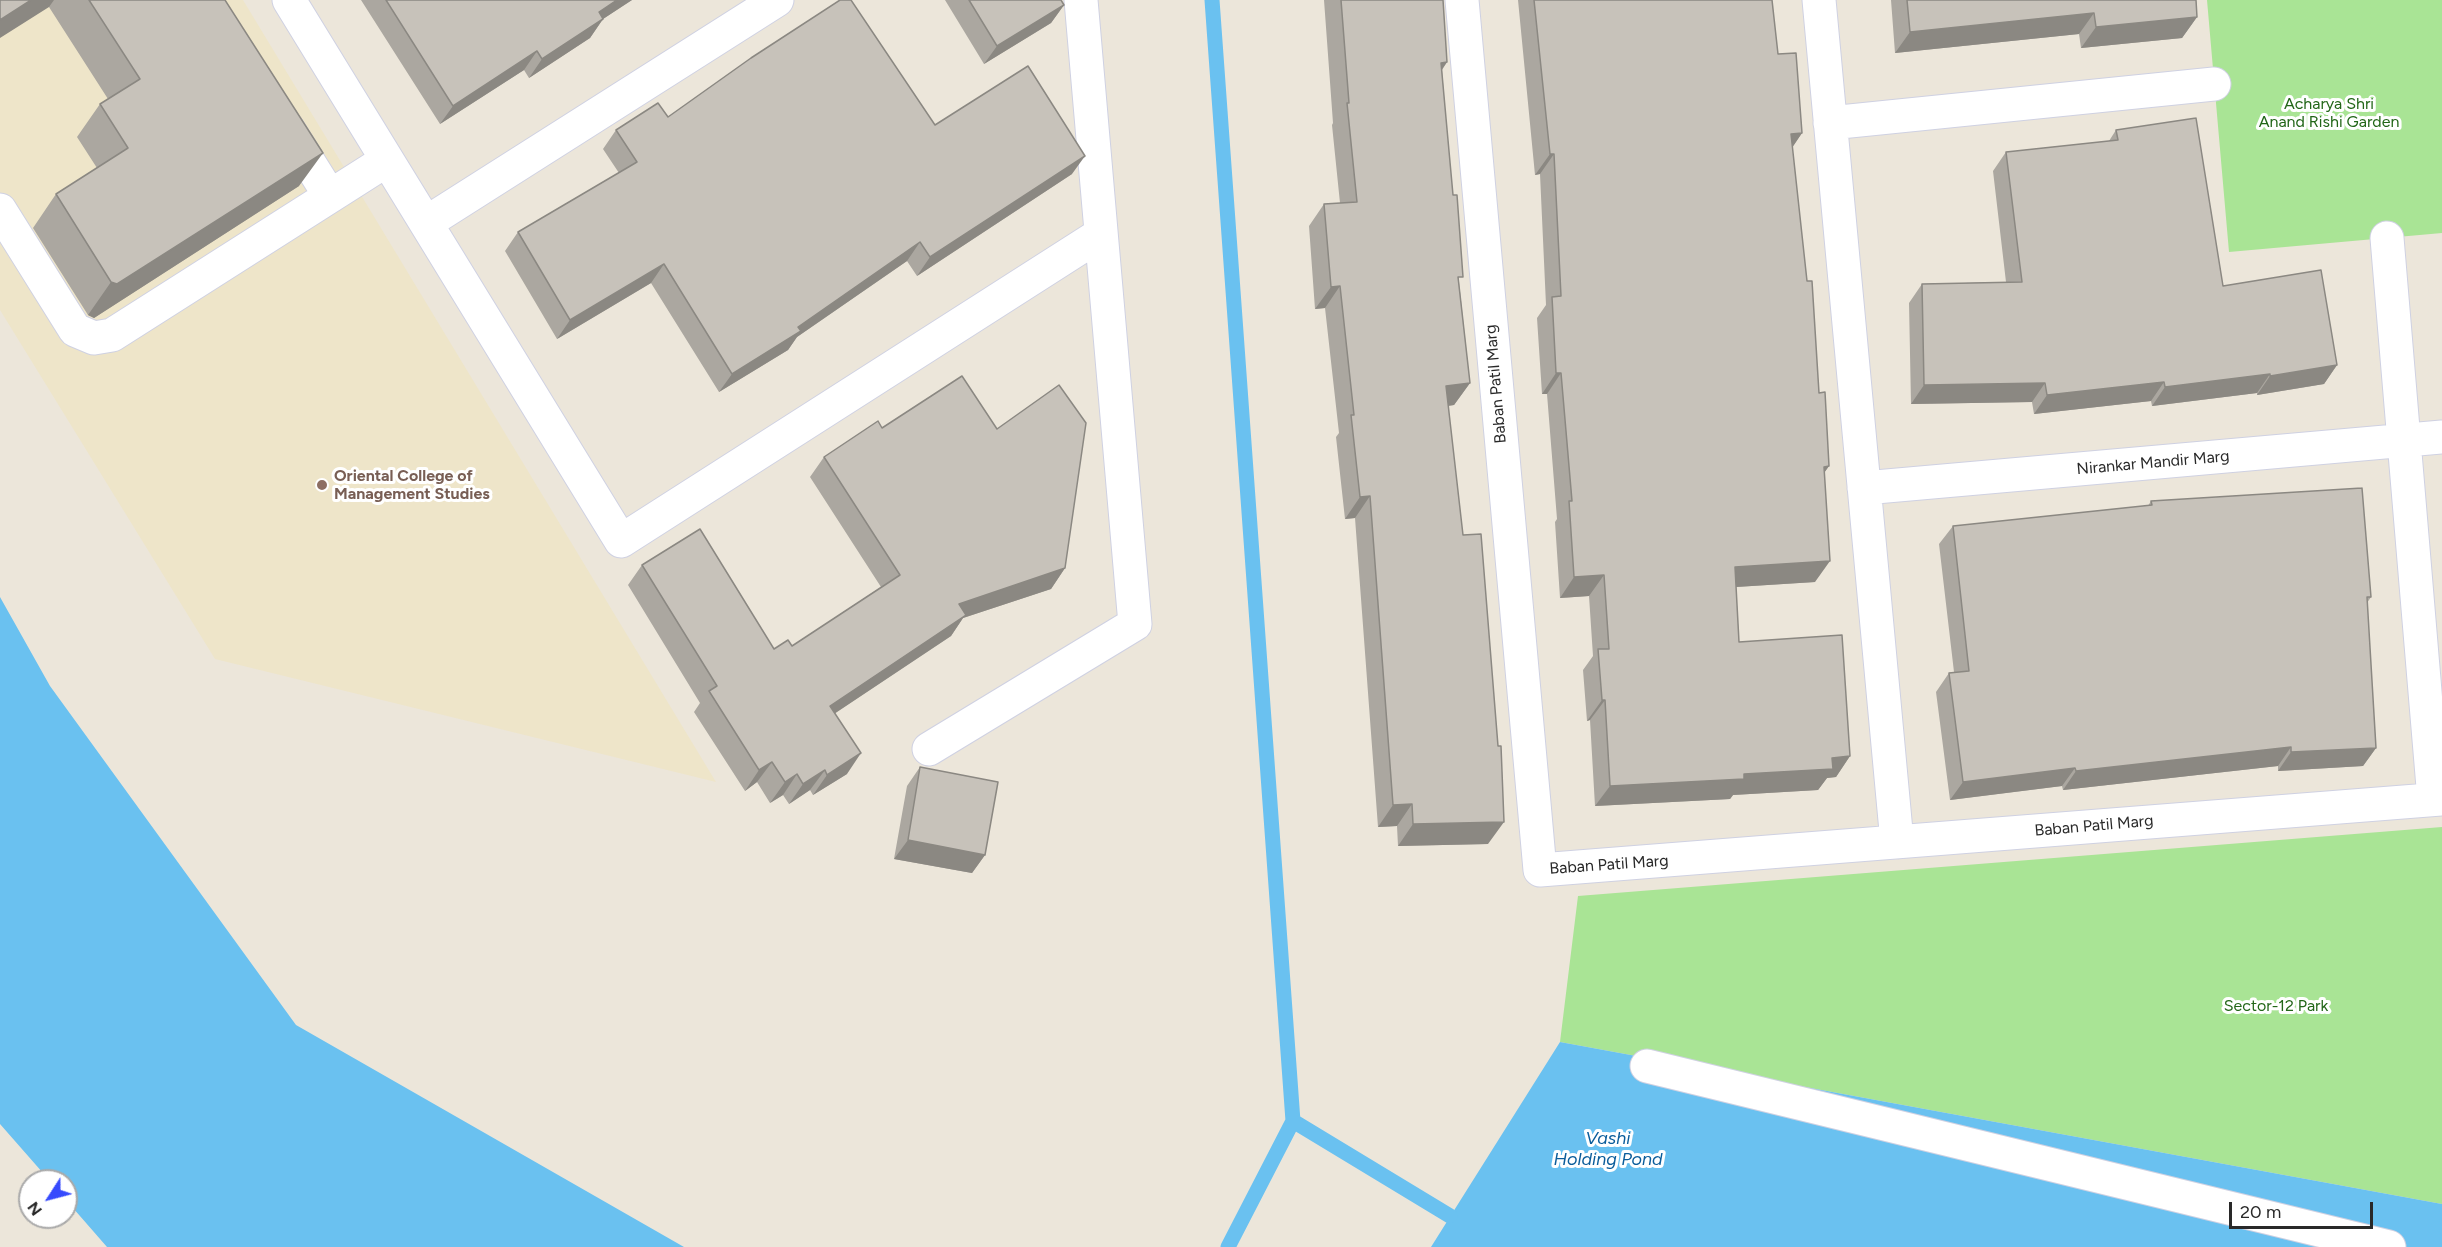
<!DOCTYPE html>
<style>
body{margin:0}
#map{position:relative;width:2442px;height:1247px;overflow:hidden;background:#ece6da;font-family:Figtree,sans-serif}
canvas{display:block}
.north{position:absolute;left:18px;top:1169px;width:60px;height:60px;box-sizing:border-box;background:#fff;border:2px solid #a9a9a9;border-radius:50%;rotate:234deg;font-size:16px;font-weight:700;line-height:24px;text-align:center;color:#292929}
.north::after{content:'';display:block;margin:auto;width:21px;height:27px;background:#364afd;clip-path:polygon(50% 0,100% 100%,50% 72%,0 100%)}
.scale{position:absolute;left:2229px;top:1202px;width:144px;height:27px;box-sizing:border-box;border:3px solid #292929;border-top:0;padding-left:8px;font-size:18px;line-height:21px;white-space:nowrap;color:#292929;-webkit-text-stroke:4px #fff;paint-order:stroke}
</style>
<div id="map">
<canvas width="2442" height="1247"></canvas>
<div class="north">N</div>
<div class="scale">20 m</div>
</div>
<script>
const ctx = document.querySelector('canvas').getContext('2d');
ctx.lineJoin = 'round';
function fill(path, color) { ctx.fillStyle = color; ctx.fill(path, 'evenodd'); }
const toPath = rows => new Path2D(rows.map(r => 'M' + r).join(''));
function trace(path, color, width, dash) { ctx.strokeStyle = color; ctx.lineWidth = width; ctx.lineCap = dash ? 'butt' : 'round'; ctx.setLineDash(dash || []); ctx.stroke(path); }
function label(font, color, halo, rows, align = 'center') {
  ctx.font = font + ' Figtree,sans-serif'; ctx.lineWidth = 6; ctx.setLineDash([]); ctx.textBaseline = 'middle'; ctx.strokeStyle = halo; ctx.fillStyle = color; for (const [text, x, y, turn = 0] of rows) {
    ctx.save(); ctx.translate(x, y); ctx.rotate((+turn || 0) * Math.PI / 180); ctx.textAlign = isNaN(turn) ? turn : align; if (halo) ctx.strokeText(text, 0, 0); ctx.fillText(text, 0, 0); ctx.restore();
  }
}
fill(toPath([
 [0,0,243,0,716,782,215,659,0,310]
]), '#eee5c9');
fill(toPath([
 [2207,0,2442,0,2442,233,2229,252],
 [2442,827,2442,1204,1560,1042,1578,896]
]), '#a9e495');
fill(toPath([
 [0,597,50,686,296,1025,684,1247,107,1247,66,1200,66,1181,50,1181,0,1124],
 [1560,1042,2442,1204,2442,1247,1431,1247]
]), '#6ac1f0');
trace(toPath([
 [1212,0,1293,1121,1228,1247],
 [1293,1121,1450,1216]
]), '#6ac1f0', 15);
const minor = toPath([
 [289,0,621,541,1101,234],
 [1462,0,1540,870,2442,799],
 [1819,0,1897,842],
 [1830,123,2214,84],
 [288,129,330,196],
 [0,210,75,330,94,338,112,335,387,160],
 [426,223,777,0],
 [2387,238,2434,799],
 [1864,488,2442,437],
 [929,749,1135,624,1081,0],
 [1647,1066,2389,1247]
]);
trace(minor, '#cfd1e2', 35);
trace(minor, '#fff', 33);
fill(toPath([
 [0,0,225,0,299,186,94,318,88,315,33,228,56,194,97,168,77,137,100,104,108,99,49,7],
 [361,0,632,0,603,19,590,38,529,78,524,70,440,124],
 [945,0,1061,0,1064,5,1051,23,984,64],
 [1324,0,1443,0,1447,62,1442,70,1459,282,1470,383,1454,405,1448,406,1488,844,1398,846,1397,826,1378,827,1355,518,1345,519,1336,437,1339,433,1325,308,1315,309,1309,226,1324,204,1340,203,1332,125,1333,123],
 [1518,0,1772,0,1778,54,1802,133,1792,147,1819,393,1829,466,1824,473,1815,582,1736,587,1739,642,1850,756,1836,777,1827,778,1818,790,1733,795,1730,799,1595,806,1590,720,1587,721,1583,670,1593,656,1589,596,1560,598,1555,522,1557,519,1547,394,1542,394,1537,318,1546,305,1540,174,1535,175],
 [1891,0,2196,0,2197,17,2182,38,2081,48,2079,34,1895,53],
 [668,117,935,125,1072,174,917,276,907,261,797,337,788,350,719,392,651,283,557,339,505,251,518,232,619,173,603,149,616,130],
 [2116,130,2223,286,2337,365,2324,384,2257,395,2257,393,2152,406,2151,401,2034,414,2032,402,1911,404,1909,303,1922,284,2006,282,1993,171,2006,152,2109,141],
 [882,428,1065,568,1051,589,963,618,951,636,835,713,847,774,813,795,810,790,789,804,783,795,770,803,757,782,745,791,694,712,700,703,628,585,642,565,774,649,792,646,881,587,810,477,824,457],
 [2151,501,2371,597,2367,603,2376,748,2363,766,2278,771,2278,766,2063,790,2062,786,1950,800,1936,692,1949,673,1954,672,1939,544,1953,526,2148,506],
 [920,767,985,855,972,873,894,859,907,786]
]), '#aba7a0');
fill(toPath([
 [31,0,54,0,49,7,0,38,0,20],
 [617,0,632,0,603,19,590,38,529,78,542,59,599,12],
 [1064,5,1051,23,984,64,997,46],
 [2094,13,2079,34,1895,53,1910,32],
 [2197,17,2182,38,2081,48,2096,27],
 [537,51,524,70,440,124,453,106],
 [1447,62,1432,84,1441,63],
 [1802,133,1788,154,1791,134],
 [323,153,299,186,94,318,88,315,111,282],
 [1550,154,1554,154,1540,174,1535,175],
 [1085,156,1072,174,917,276,930,257],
 [920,242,907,261,797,337,788,350,719,392,732,374,798,327],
 [664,264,651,283,557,339,570,320],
 [1340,286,1325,308,1315,309,1331,287],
 [2337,365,2324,384,2257,395,2270,376],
 [1556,373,1561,373,1547,394,1542,394],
 [2270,374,2257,393,2152,406,2165,387],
 [2164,382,2151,401,2034,414,2047,395],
 [1470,383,1454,405,1431,408,1446,386],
 [2045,383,2032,402,1911,404,1924,385],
 [1829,466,1814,487,1824,467],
 [1370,496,1355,518,1345,519,1360,497],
 [1830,561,1815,582,1720,588,1735,567],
 [1065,568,1051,589,963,618,951,636,816,726,830,706,959,604],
 [1604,575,1589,596,1560,598,1574,577],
 [1602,700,1605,700,1590,720,1587,721],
 [2291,747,2278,766,2063,790,2076,771],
 [2376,748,2363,766,2278,771,2291,752],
 [861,753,847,774,813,795,827,775],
 [1850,756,1836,777,1827,778,1818,790,1733,795,1730,799,1595,806,1610,786,1744,774,1832,758],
 [772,762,757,782,745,791,759,770],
 [2075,768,2062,786,1950,800,1963,782],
 [825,770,810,790,789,804,803,784],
 [797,774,783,795,770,803,785,782],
 [1412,804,1397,826,1378,827,1393,805],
 [1504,822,1488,844,1398,846,1413,824],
 [908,840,985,855,972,873,894,859]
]), '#8b8882');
const building = toPath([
 [0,0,31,0,0,20,0,0],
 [89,0,225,0,323,153,117,284,111,282,56,194,128,148,100,104,140,79,89,0],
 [386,0,617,0,599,12,603,19,542,59,537,51,453,106,386,0],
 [840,0,851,0,935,125,1028,66,1085,156,930,257,920,242,798,327,801,331,732,374,664,264,570,320,518,232,637,162,616,130,658,103,668,117,751,58,840,0],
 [969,0,1061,0,1064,5,997,46,969,0],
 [1341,0,1443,0,1447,62,1441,63,1453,195,1457,195,1463,277,1458,277,1470,383,1446,386,1463,535,1481,534,1498,746,1501,746,1504,822,1413,824,1412,804,1393,805,1370,496,1360,497,1351,415,1354,415,1340,286,1331,287,1324,204,1357,202,1347,103,1349,103,1341,0],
 [1534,0,1772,0,1778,54,1796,53,1802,133,1791,134,1807,281,1812,281,1819,393,1825,392,1829,466,1824,467,1830,561,1735,567,1739,642,1842,635,1850,756,1832,758,1833,769,1744,774,1744,779,1610,786,1605,700,1602,700,1598,649,1609,649,1604,575,1574,577,1569,501,1572,501,1561,373,1556,373,1552,297,1561,296,1554,154,1550,154,1534,0],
 [1907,0,2196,0,2197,17,2096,27,2094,13,1910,32,1907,0],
 [2196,118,2223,286,2321,270,2337,365,2270,376,2270,374,2165,387,2164,382,2047,395,2045,383,1924,385,1922,284,2022,282,2006,152,2118,140,2116,130,2196,118],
 [962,376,997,429,1059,385,1086,423,1065,568,959,604,966,615,830,706,861,753,827,775,825,770,803,784,797,774,785,782,772,762,759,770,709,691,717,686,642,565,700,529,774,649,788,640,792,646,900,575,824,457,878,421,882,428,962,376],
 [2362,488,2371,597,2367,597,2376,748,2291,752,2291,747,2076,771,2075,768,1963,782,1949,673,1969,671,1953,526,2152,505,2151,501,2362,488],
 [920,767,998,782,985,855,908,840,920,767]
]);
fill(building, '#c7c2ba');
trace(building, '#8b8882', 1.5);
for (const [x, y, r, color] of [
 [322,485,6,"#8d6e63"]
]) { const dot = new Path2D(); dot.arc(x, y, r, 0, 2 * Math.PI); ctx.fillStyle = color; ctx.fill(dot); trace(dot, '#fff', 2); }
label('16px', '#226618', '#fff', [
 ["Acharya Shri",2329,104],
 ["Anand Rishi Garden",2329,122],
 ["Sector-12 Park",2276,1006]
]);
label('16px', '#292929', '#fff', [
 ["Baban Patil Marg",1496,384,-95],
 ["Nirankar Mandir Marg",2153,463,-5],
 ["Baban Patil Marg",2094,826,-5],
 ["Baban Patil Marg",1609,865,-4]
]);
label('bold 16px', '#785e54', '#fff', [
 ["Oriental College of",334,476],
 ["Management Studies",334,494]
], 'left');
label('italic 18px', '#0b5d9b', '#fff', [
 ["Vashi",1608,1139],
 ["Holding Pond",1608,1160]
]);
</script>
